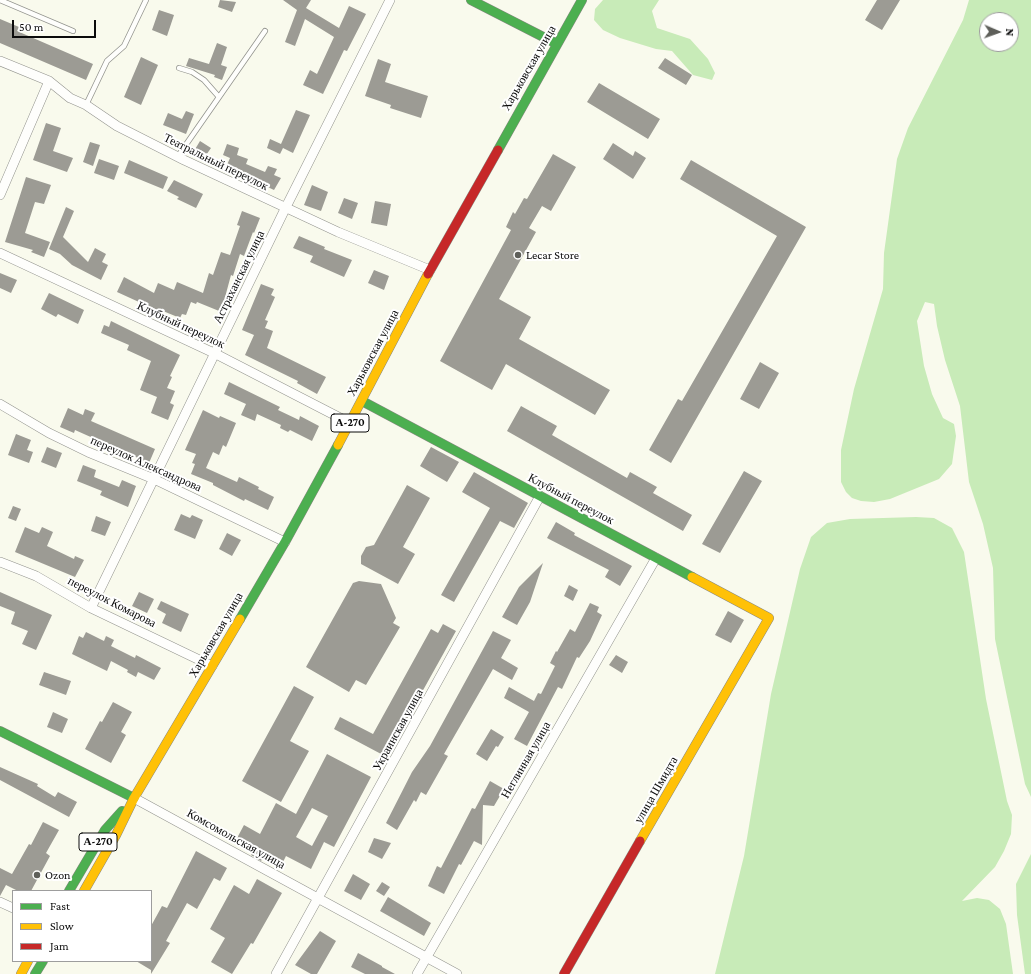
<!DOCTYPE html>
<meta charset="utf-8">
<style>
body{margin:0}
#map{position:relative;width:1031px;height:974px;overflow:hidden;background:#f9faed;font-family:"Crimson Pro",serif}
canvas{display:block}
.legend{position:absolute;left:12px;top:890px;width:140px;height:72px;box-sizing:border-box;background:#fff;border:1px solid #9d9d9d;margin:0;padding:5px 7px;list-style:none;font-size:12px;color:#0b0b0b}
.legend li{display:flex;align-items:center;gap:8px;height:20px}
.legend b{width:20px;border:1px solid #9d9d9d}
.north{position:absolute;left:979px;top:12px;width:40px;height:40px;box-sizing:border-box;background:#fff;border:1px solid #9d9d9d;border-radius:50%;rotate:92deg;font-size:11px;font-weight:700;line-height:16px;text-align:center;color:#0b0b0b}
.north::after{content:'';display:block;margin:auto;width:14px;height:18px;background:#5e5f5a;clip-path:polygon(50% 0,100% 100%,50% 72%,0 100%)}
.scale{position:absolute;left:12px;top:20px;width:84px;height:18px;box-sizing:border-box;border:2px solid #0b0b0b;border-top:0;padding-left:5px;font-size:12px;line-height:14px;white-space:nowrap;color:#0b0b0b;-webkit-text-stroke:3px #fff;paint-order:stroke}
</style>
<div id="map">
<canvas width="1031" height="974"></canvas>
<ul class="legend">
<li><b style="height:5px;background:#4caf50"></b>Fast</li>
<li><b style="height:5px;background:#ffc107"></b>Slow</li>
<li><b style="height:5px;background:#c62828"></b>Jam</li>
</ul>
<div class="north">N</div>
<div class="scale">50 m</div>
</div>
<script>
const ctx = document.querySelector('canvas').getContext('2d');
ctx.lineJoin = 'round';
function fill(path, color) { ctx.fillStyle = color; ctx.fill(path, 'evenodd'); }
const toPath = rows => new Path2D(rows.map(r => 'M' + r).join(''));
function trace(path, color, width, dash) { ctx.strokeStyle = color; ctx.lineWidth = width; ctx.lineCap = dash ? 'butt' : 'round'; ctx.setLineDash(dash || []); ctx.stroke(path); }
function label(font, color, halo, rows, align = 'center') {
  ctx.font = font + ' "Crimson Pro",serif'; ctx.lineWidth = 4; ctx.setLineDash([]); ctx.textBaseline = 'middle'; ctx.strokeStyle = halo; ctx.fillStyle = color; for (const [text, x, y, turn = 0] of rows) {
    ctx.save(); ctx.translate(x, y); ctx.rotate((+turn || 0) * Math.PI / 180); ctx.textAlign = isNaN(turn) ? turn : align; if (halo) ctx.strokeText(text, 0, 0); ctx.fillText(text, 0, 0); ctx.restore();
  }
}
fill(toPath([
 [603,0,659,0,652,11,657,28,690,39,708,59,715,73,712,80,693,75,672,51,656,49,620,38,603,30,594,20,595,9],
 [969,0,1031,0,1031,797,1025,784,995,639,993,568,983,524,969,482,960,406,945,360,937,326,934,304,925,302,917,321,924,366,932,394,943,418,954,424,956,436,952,464,939,479,890,499,874,502,861,501,852,498,846,492,841,482,841,450,854,389,883,289,884,253,897,159,908,128,963,20],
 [987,20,1011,20,1011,44,987,44],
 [916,517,934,518,952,528,964,552,986,699,1007,801,1012,815,1011,834,1004,851,995,867,962,901,977,898,989,900,1000,909,1006,924,1013,974,715,974,744,856,771,694,800,569,811,537,827,523,850,519],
 [1031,854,1031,974,1025,974,1017,915,1016,884]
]), '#c8ebb8');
fill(toPath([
 [220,0,236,2,232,12,218,7],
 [283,0,311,0,306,8,339,28,349,6,366,14,347,51,344,50,323,94,303,85,310,70,317,74,334,37,305,19,295,46,285,42,297,10],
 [877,0,900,0,882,30,865,20],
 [159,10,174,15,167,36,152,30],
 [0,19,19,27,17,31,93,64,86,80,0,43],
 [217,43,227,47,221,65,227,67,222,80,214,77,215,75,186,66,189,58,209,64],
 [141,57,158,65,141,105,124,97],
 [665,58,692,75,686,85,658,68],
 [378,59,391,64,385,82,428,96,421,118,390,108,391,105,365,96],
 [599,83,660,119,648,139,587,102],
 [296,110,310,115,293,153,283,148,280,154,267,148,270,139,281,144],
 [186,111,194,114,186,134,163,125,168,113,182,119],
 [46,123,61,128,53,151,73,158,67,172,33,160],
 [200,141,211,148,204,158,194,151],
 [90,142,100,145,93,166,83,162],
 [613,143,633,156,635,151,646,158,633,179,603,159],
 [227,144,239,148,237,155,248,159,246,164,265,172,268,166,277,169,274,175,281,178,274,190,257,182,255,187,244,181,244,179,224,172,230,158,223,155],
 [553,154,576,167,551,211,542,206,529,228,536,232,499,299,531,317,519,339,610,390,595,415,506,364,492,390,440,361,511,230,506,227,513,212,515,214,524,198,527,199],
 [99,159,119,166,114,180,94,173],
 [129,160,168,177,163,189,124,173],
 [691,160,806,227,671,463,649,450,678,399,682,401,777,236,680,179],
 [26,177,51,185,44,204,35,202,25,233,50,242,44,257,31,252,33,250,5,242],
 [174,180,203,194,196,208,177,199,179,197,167,191],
 [312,185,328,192,321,211,304,205],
 [344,198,358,203,352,219,338,213],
 [375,201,391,204,387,226,371,223],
 [66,207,74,211,63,237,88,262,95,248,106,254,102,262,108,265,101,280,72,265,60,254,49,249],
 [242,211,260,218,254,233,253,232,244,256,240,254,233,276,231,275,224,301,228,302,224,313,197,302,196,304,191,302,186,315,182,314,180,318,163,311,163,313,117,292,124,277,154,293,158,283,174,290,177,282,203,293,209,273,213,275,221,252,230,255,240,226,237,225],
 [299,236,325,247,324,249,352,260,344,277,310,262,313,256,293,248],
 [374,270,389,276,384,290,368,283],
 [0,273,17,280,11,293,0,288],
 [261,284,274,289,271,295,275,297,265,320,268,321,265,328,273,331,267,348,326,377,317,394,297,383,298,381,245,355,254,335,242,330],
 [49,293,84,310,78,324,58,314,56,317,41,309],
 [111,321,180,355,170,376,172,377,167,388,175,391,170,403,174,405,168,420,151,413,157,397,140,390,151,361,127,350,129,345,101,333,104,325,109,327],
 [760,362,779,373,759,409,740,399],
 [229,382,280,407,278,410,299,420,300,416,319,426,312,441,290,430,288,432,280,428,281,425,257,414,255,421,241,415,246,404,224,394],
 [521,406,557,426,552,435,627,478,630,472,657,487,653,493,692,515,683,531,507,431],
 [68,408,83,415,85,409,95,413,91,421,155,449,149,463,75,430,74,433,60,427],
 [203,410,219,418,220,416,236,423,226,447,223,445,219,455,213,452,206,468,237,482,239,477,259,487,258,489,274,497,268,510,245,499,244,501,213,485,213,483,191,474,195,464,192,463,196,454,185,450],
 [16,434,31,440,27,450,33,452,29,463,8,455],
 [47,447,62,453,56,468,41,462],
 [431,447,459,462,447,482,420,466],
 [83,465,96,470,94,477,119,487,122,480,136,486,128,507,100,495,102,491,77,481],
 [744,471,762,481,720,553,702,544],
 [474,472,528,503,514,528,500,521,454,602,441,595,490,508,462,492],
 [407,485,430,498,403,547,415,554,398,584,361,564,361,556,366,547,374,545],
 [13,506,21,509,16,521,8,518],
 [181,514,190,518,192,515,203,520,195,539,174,530],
 [96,516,111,522,105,536,91,531],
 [556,522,575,533,574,535,632,566,620,586,605,577,609,570,547,538],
 [25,527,39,533,42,527,53,532,47,546,74,559,75,556,84,560,75,577,15,552],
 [227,533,241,540,232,556,219,549],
 [543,563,530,602,517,625,502,617,519,587],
 [359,581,381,584,396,618,393,623,400,627,366,685,356,680,349,692,306,667,353,583],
 [569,585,578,590,573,601,564,596],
 [0,592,52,615,36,650,22,644,28,631,11,624,15,612,0,606],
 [139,592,154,599,147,613,132,606],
 [161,601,189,614,181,632,162,623,166,614,157,609],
 [590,603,599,607,597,612,602,615,590,641,579,658,577,657,562,689,558,687,527,746,514,739,529,712,504,698,509,687,534,701,538,693,541,694,555,666,550,663,556,651,557,652,570,629,575,632],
 [728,611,744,620,731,643,715,635],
 [443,624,456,631,397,737,394,735,383,755,334,729,340,717,373,734,431,629,438,633],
 [493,631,511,640,501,658,518,668,512,680,493,669,444,754,448,756,426,795,421,792,416,802,414,800,397,830,386,823,412,772,430,746],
 [86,632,104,641,106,636,114,640,111,646,135,658,136,655,161,668,154,680,138,672,136,677,127,672,128,670,111,661,107,671,72,654,79,636,83,638],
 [616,655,628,662,622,673,609,665],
 [44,672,71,681,66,695,39,685],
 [294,686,314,697,290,741,309,751,281,802,242,781],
 [113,702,132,712,121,732,126,735,111,763,85,749,100,721,102,722],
 [53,712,68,719,62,733,47,727],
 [491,729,504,737,498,747,496,746,487,761,476,754],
 [327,754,371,777,334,847,324,842,311,869,286,856,282,864,265,855,261,861,251,855,255,849,236,840,244,825,260,834,276,803,296,814],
 [312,808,328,816,312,846,296,837],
 [0,767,38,784,37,786,55,797,58,792,77,802,69,817,0,780],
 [490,781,504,789,494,806,483,805,482,845,474,841,461,865,459,864,444,894,428,886,437,866,441,868,472,808,475,809],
 [43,822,59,830,46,853,50,856,31,891,18,891,6,885,0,896,0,868,12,874,29,844,31,845],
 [374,838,391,843,382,859,368,852],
 [196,851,227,868,220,881,214,878,197,909,187,903,166,941,170,943,151,974,151,970,136,961,151,961,151,926,162,906,167,908],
 [353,874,370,884,361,900,344,891],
 [257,879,282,893,253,944,251,943,232,974,211,962,225,938,210,929,234,885,249,894],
 [382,882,390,887,384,896,376,891],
 [388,897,431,923,424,936,380,911],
 [320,931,336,941,317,974,311,974,295,965],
 [358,953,382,966,382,967,395,974,365,974,351,967]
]), '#9c9b94');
const lane = toPath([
 [0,0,73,31],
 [179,68,192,72,204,80,219,97],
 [86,105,107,61,124,46,146,0],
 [178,156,265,31]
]);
const street = toPath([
 [0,61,49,81,70,98,86,105,117,126,184,160,338,232,430,270],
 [0,195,49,81],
 [0,253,216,354,350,423],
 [0,404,49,433,88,452,154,479,285,542],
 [0,562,36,576,91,608,212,666],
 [91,608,285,209,390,0],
 [134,798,457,974],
 [0,902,13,908],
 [276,974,540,496],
 [417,974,656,558]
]);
const fast = toPath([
 [471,0,557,44],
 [498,150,582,0],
 [362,401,692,577],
 [240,619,285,542,338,445],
 [0,731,134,798],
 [69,891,105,830,122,811],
 [35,974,43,961]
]);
const slow = toPath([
 [338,445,428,274],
 [640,841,769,618,692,577],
 [84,891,116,835,134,798,240,619],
 [21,974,28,961]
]);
const jam = toPath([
 [428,274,498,150],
 [564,974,640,841]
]);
trace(lane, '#92938d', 6);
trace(street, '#92938d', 10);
trace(fast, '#898983', 10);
trace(slow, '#898983', 10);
trace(jam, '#898983', 10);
trace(lane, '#fefefc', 4.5);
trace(street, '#fefefc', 9);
trace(fast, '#4caf50', 9);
trace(slow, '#ffc107', 9);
trace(jam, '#c62828', 9);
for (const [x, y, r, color] of [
 [518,255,4,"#5e5f5a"],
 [37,875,4,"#5e5f5a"]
]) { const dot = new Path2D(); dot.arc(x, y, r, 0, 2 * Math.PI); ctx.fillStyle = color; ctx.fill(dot); trace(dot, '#fff', 1.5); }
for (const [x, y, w] of [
 [350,423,38],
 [98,842,38]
]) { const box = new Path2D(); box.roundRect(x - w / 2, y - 9, w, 18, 3); ctx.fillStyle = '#fff'; ctx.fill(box); trace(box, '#0b0b0b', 1); }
label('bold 11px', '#0b0b0b', null, [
 ["А-270",350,423],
 ["А-270",98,842]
]);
label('12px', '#0b0b0b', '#fff', [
 ["Харьковская улица",529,68,-60],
 ["Театральный переулок",216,162,26],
 ["Астраханская улица",239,277,-64],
 ["Клубный переулок",181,325,25],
 ["Харьковская улица",373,353,-62],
 ["переулок Александрова",146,464,24],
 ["Клубный переулок",571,499,28],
 ["переулок Комарова",112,602,27],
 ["Харьковская улица",216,635,-60],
 ["Украинская улица",398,730,-61],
 ["Неглинная улица",526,760,-60],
 ["улица Шмидта",656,790,-60],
 ["Комсомольская улица",236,839,29]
]);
label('12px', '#0b0b0b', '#fff', [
 ["Lecar Store",526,255],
 ["Ozon",45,875]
], 'left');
</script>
